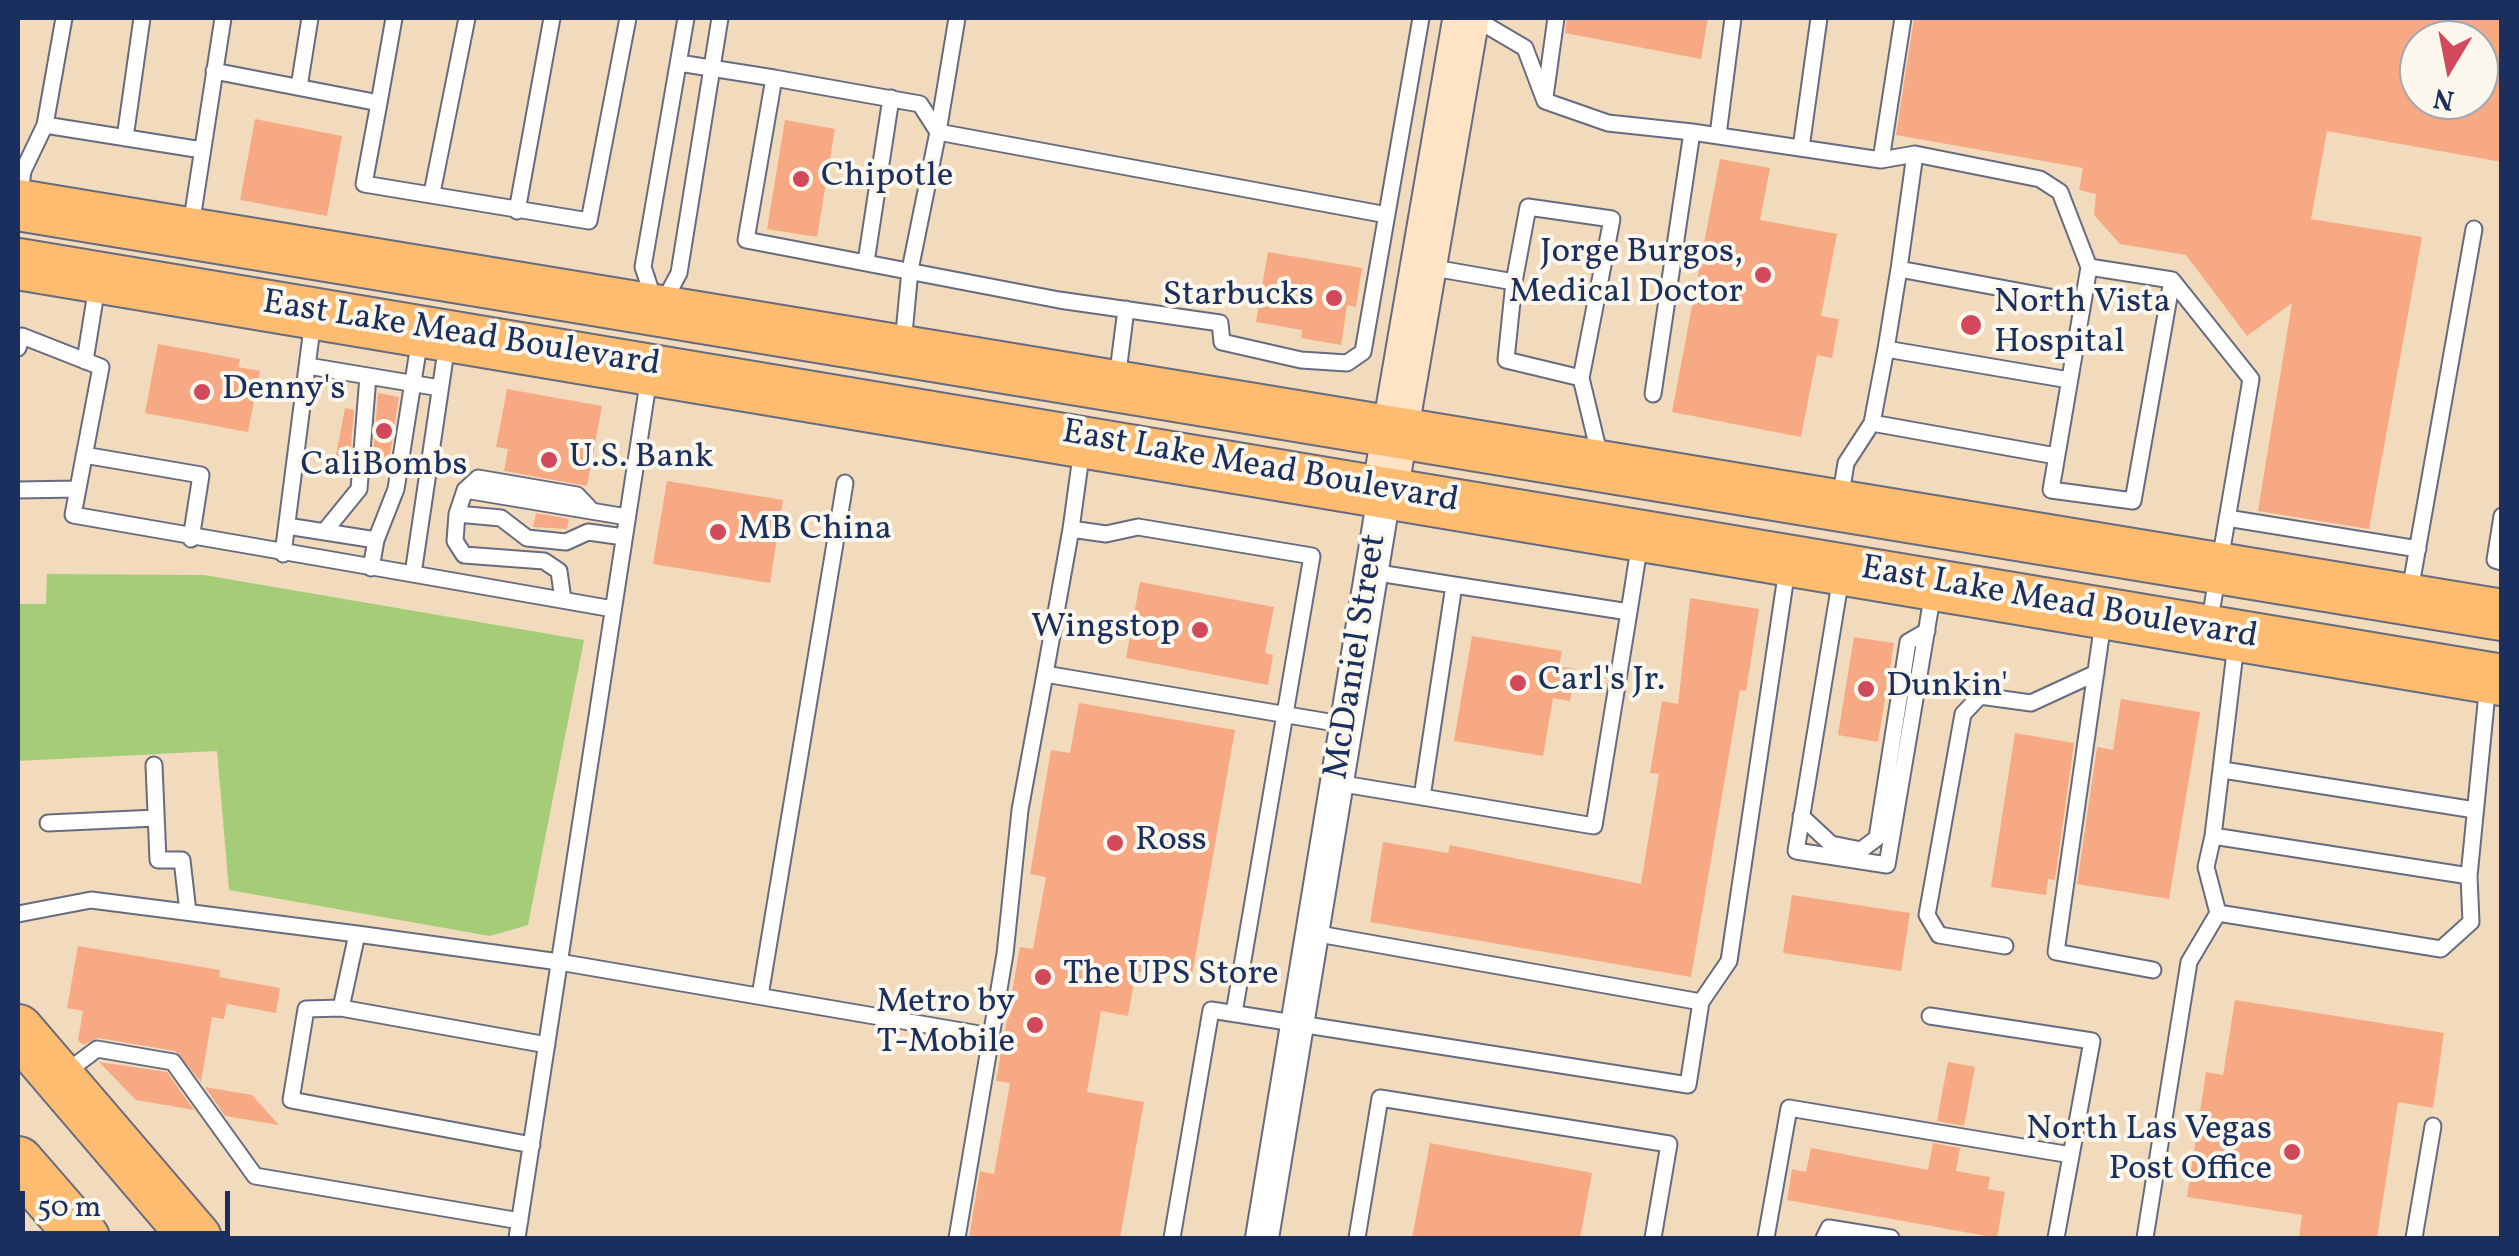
<!DOCTYPE html>
<style>
body{margin:0}
#map{position:relative;width:2519px;height:1256px;overflow:hidden;background:#f2dbbd;font-family:Vollkorn,serif}
canvas{display:block}
.frame{position:absolute;inset:0;border:20px solid #1b2f5e;pointer-events:none}
.north{position:absolute;left:2399px;top:20px;width:100px;height:100px;box-sizing:border-box;background:#fbf7ec;border:2px solid #a1a7b3;border-radius:50%;rotate:190deg;font-size:28px;font-weight:700;line-height:40px;text-align:center;color:#1b2f5e}
.north::after{content:'';display:block;margin:auto;width:35px;height:45px;background:#d1495b;clip-path:polygon(50% 0,100% 100%,50% 72%,0 100%)}
.scale{position:absolute;left:20px;top:1191px;width:210px;height:45px;box-sizing:border-box;border:5px solid #1b2f5e;border-top:0;padding-left:12px;font-size:30px;line-height:35px;white-space:nowrap;color:#1b2f5e;-webkit-text-stroke:8px #fbf7ec;paint-order:stroke}
</style>
<div id="map">
<canvas width="2519" height="1256"></canvas>
<div class="frame"></div>
<div class="north">N</div>
<div class="scale">50 m</div>
</div>
<script>
const ctx = document.querySelector('canvas').getContext('2d');
ctx.lineJoin = 'round';
function fill(path, color) { ctx.fillStyle = color; ctx.fill(path, 'evenodd'); }
const toPath = rows => new Path2D(rows.map(r => 'M' + r).join(''));
function trace(path, color, width, dash) { ctx.strokeStyle = color; ctx.lineWidth = width; ctx.lineCap = dash ? 'butt' : 'round'; ctx.setLineDash(dash || []); ctx.stroke(path); }
function label(font, color, halo, rows, align = 'center') {
  ctx.font = font + ' Vollkorn,serif'; ctx.lineWidth = 8; ctx.setLineDash([]); ctx.textBaseline = 'middle'; ctx.strokeStyle = halo; ctx.fillStyle = color; for (const [text, x, y, turn = 0] of rows) {
    ctx.save(); ctx.translate(x, y); ctx.rotate((+turn || 0) * Math.PI / 180); ctx.textAlign = isNaN(turn) ? turn : align; if (halo) ctx.strokeText(text, 0, 0); ctx.fillText(text, 0, 0); ctx.restore();
  }
}
fill(toPath([
 [47,574,204,575,584,640,528,925,490,936,229,890,217,751,18,761,18,604,46,604]
]), '#a5cc77');
fill(toPath([
 [1567,18,1708,18,1701,59,1565,33],
 [1914,18,2502,18,2502,162,2327,131,2311,219,2422,237,2369,529,2258,511,2292,303,2247,336,2186,255,2120,244,2094,215,2096,194,2079,190,2083,168,1896,135],
 [2419,40,2479,40,2479,100,2419,100],
 [255,119,342,136,327,216,240,200],
 [785,120,835,129,817,237,767,229],
 [1720,159,1770,168,1760,220,1837,234,1821,316,1839,319,1832,358,1817,355,1801,437,1672,412],
 [1268,252,1362,268,1356,307,1347,305,1341,345,1301,338,1302,330,1256,322],
 [158,344,240,359,238,367,260,371,248,432,145,413],
 [507,389,602,406,587,486,504,471,508,449,496,447],
 [378,393,399,397,388,468,372,465],
 [345,408,354,410,350,458,336,455],
 [667,481,783,500,770,583,653,564],
 [536,513,569,519,567,529,533,527],
 [1140,582,1274,607,1265,653,1273,655,1268,685,1126,658],
 [1690,598,1759,609,1746,691,1740,690,1691,977,1370,922,1383,842,1448,853,1450,845,1641,884,1659,774,1650,773,1662,701,1678,704],
 [1472,636,1562,651,1559,666,1575,669,1570,701,1553,698,1543,756,1454,741],
 [1854,637,1894,643,1878,742,1838,735],
 [2121,699,2200,712,2169,899,2077,884,2097,747,2113,750],
 [1079,703,1235,730,1191,981,1136,971,1128,1016,1101,1011,1087,1092,1144,1102,1120,1238,969,1238,980,1171,994,1174,1010,1083,996,1081,1020,947,1033,949,1046,877,1030,874,1051,750,1070,753],
 [2015,733,2074,743,2055,880,2048,879,2046,895,1991,887],
 [1792,895,1910,913,1901,971,1783,953],
 [78,946,220,970,219,977,280,988,276,1013,227,1004,224,1019,212,1017,201,1082,175,1051,98,1038,83,1045,78,1040,83,1011,67,1008],
 [2235,1000,2444,1033,2433,1108,2398,1102,2377,1238,2299,1238,2302,1215,2187,1197,2206,1072,2223,1075],
 [99,1062,167,1072,194,1110,136,1100],
 [1948,1062,1975,1067,1964,1126,1937,1121],
 [205,1087,252,1095,279,1125,225,1116],
 [1430,1143,1592,1173,1580,1238,1412,1238],
 [1933,1143,1960,1148,1956,1171,1990,1177,1988,1189,2005,1192,1997,1238,1787,1200,1792,1169,1806,1172,1811,1148,1928,1170]
]), '#f7a983');
const lane = toPath([
 [64,18,45,125,202,150],
 [957,18,938,132,920,104,774,78,746,240,1059,300,1220,323,1222,342,1301,360,1347,363,1363,352,1421,18],
 [1474,18,1525,48,1545,101,1608,123,1692,132,1653,394],
 [679,63,774,78],
 [214,71,379,103,394,18],
 [299,87,310,18],
 [1545,97,1556,18],
 [379,103,364,184,589,221,628,18],
 [1692,132,1881,160,1903,18],
 [1718,135,1733,18],
 [125,138,142,18],
 [1801,148,1819,18],
 [1881,160,1915,154,2040,179,2060,192,2089,267],
 [432,193,467,18],
 [19,201,23,171,45,125],
 [517,211,552,18],
 [191,226,223,18],
 [866,262,891,98],
 [1428,267,1514,282,1506,360,1581,378,1612,219,1528,207,1514,282],
 [2089,267,2172,280,2133,501,2051,490,2089,267],
 [1899,269,1915,154],
 [2172,280,2251,379,2209,625],
 [655,303,643,267,686,18],
 [663,303,679,273,720,18],
 [447,344,413,574,613,609],
 [903,344,910,270,938,132,1387,215],
 [18,348,22,336,101,367,73,515,413,574],
 [1886,349,1899,269,2082,303],
 [85,361,97,286],
 [308,366,440,388],
 [1581,378,1600,457],
 [1117,380,1126,309],
 [84,455,201,475,191,539],
 [2056,456,1872,423,1886,349,2069,380],
 [18,490,77,489],
 [465,490,478,478,577,495,592,511],
 [1840,500,1846,463,1872,423],
 [457,514,465,490,627,517],
 [2502,516,2495,560,2502,562],
 [2227,518,2418,549],
 [287,526,376,540],
 [1071,529,1082,449],
 [324,532,359,489,368,376],
 [283,554,313,320],
 [371,568,376,540,396,489,420,338],
 [1372,572,1454,585],
 [1841,577,1796,851,1887,865,1933,592],
 [2410,591,2474,229],
 [563,600,559,571,544,561,464,555,455,541,457,514,501,518,527,538,566,542,588,532,624,537],
 [1629,612,1454,585,1422,797,1594,826,1629,612,1640,542],
 [2103,622,2056,952,2153,970],
 [1045,674,1071,529,1106,534,1138,527,1312,556,1234,1013],
 [154,765,158,860,182,860,188,912],
 [2223,770,2475,810],
 [1337,783,1422,797],
 [1801,816,1831,844,1861,850,1877,838,1908,642,1927,631],
 [48,823,156,818],
 [2213,836,2236,644],
 [2469,876,2213,836,2206,867,2218,913,2441,949,2471,922,2469,876,2488,683],
 [18,914,91,900,357,934],
 [2005,946,1939,935,1927,915,1963,714,1980,696,2031,703,2096,673],
 [760,996,845,483],
 [1701,1002,1729,961,1787,569],
 [341,1008,547,1045],
 [1930,1016,2092,1041,2056,1238],
 [65,1073,97,1049,173,1062,255,1176,520,1221],
 [532,1145,291,1100,306,1009,341,1008,357,934,559,962,991,1036],
 [517,1238,649,377],
 [957,1238,1005,954,1020,810,1045,674,1347,725],
 [1172,1238,1211,1010,1688,1085,1701,1002,1313,933],
 [1357,1238,1380,1098,1669,1144,1653,1238],
 [1766,1238,1789,1108,2071,1155],
 [1824,1238,1829,1228,1891,1238],
 [2145,1238,2189,962,2218,913],
 [2414,1238,2433,1126]
]);
const street = toPath([
 [1262,1238,1385,490]
]);
const secondary = toPath([
 [1385,490,1466,18]
]);
const primary = toPath([
 [18,205,2502,615],
 [18,264,2502,680],
 [18,1030,196,1238],
 [18,1162,84,1238]
]);
trace(lane, '#666b7f', 19);
trace(street, '#666b7f', 36);
trace(secondary, '#666b7f', 49);
trace(primary, '#666b7f', 54);
trace(lane, '#fff', 15);
trace(street, '#fff', 32);
trace(secondary, '#fee4c5', 45);
trace(primary, '#fdbc6f', 50);
for (const [x, y, r, color] of [
 [801,179,10,"#d1495b"],
 [1763,275,10,"#d1495b"],
 [1334,298,10,"#d1495b"],
 [1971,325,12,"#d1495b"],
 [202,392,10,"#d1495b"],
 [384,431,10,"#d1495b"],
 [549,460,10,"#d1495b"],
 [718,532,10,"#d1495b"],
 [1200,630,10,"#d1495b"],
 [1518,683,10,"#d1495b"],
 [1866,689,10,"#d1495b"],
 [1115,843,10,"#d1495b"],
 [1043,977,10,"#d1495b"],
 [1035,1025,10,"#d1495b"],
 [2292,1152,10,"#d1495b"]
]) { const dot = new Path2D(); dot.arc(x, y, r, 0, 2 * Math.PI); ctx.fillStyle = color; ctx.fill(dot); trace(dot, '#fbf7ec', 4); }
label('35px', '#1b2f5e', '#fbf7ec', [
 ["Chipotle",821,179],
 ["Jorge Burgos,",1743,255,"right"],
 ["Medical Doctor",1743,295,"right"],
 ["Starbucks",1314,298,"right"],
 ["North Vista",1994,305],
 ["Hospital",1994,345],
 ["Denny's",222,392],
 ["U.S. Bank",569,460],
 ["CaliBombs",384,468,"center"],
 ["MB China",738,532],
 ["Wingstop",1180,630,"right"],
 ["Carl's Jr.",1538,683],
 ["Dunkin'",1886,689],
 ["Ross",1135,843],
 ["The UPS Store",1063,977],
 ["Metro by",1015,1005,"right"],
 ["T-Mobile",1015,1045,"right"],
 ["North Las Vegas",2272,1132,"right"],
 ["Post Office",2272,1172,"right"]
], 'left');
label('35px', '#1b2f5e', '#fbf7ec', [
 ["East Lake Mead Boulevard",461,336,9],
 ["East Lake Mead Boulevard",1260,469,10],
 ["East Lake Mead Boulevard",2059,605,10],
 ["McDaniel Street",1358,657,-81]
]);
</script>
